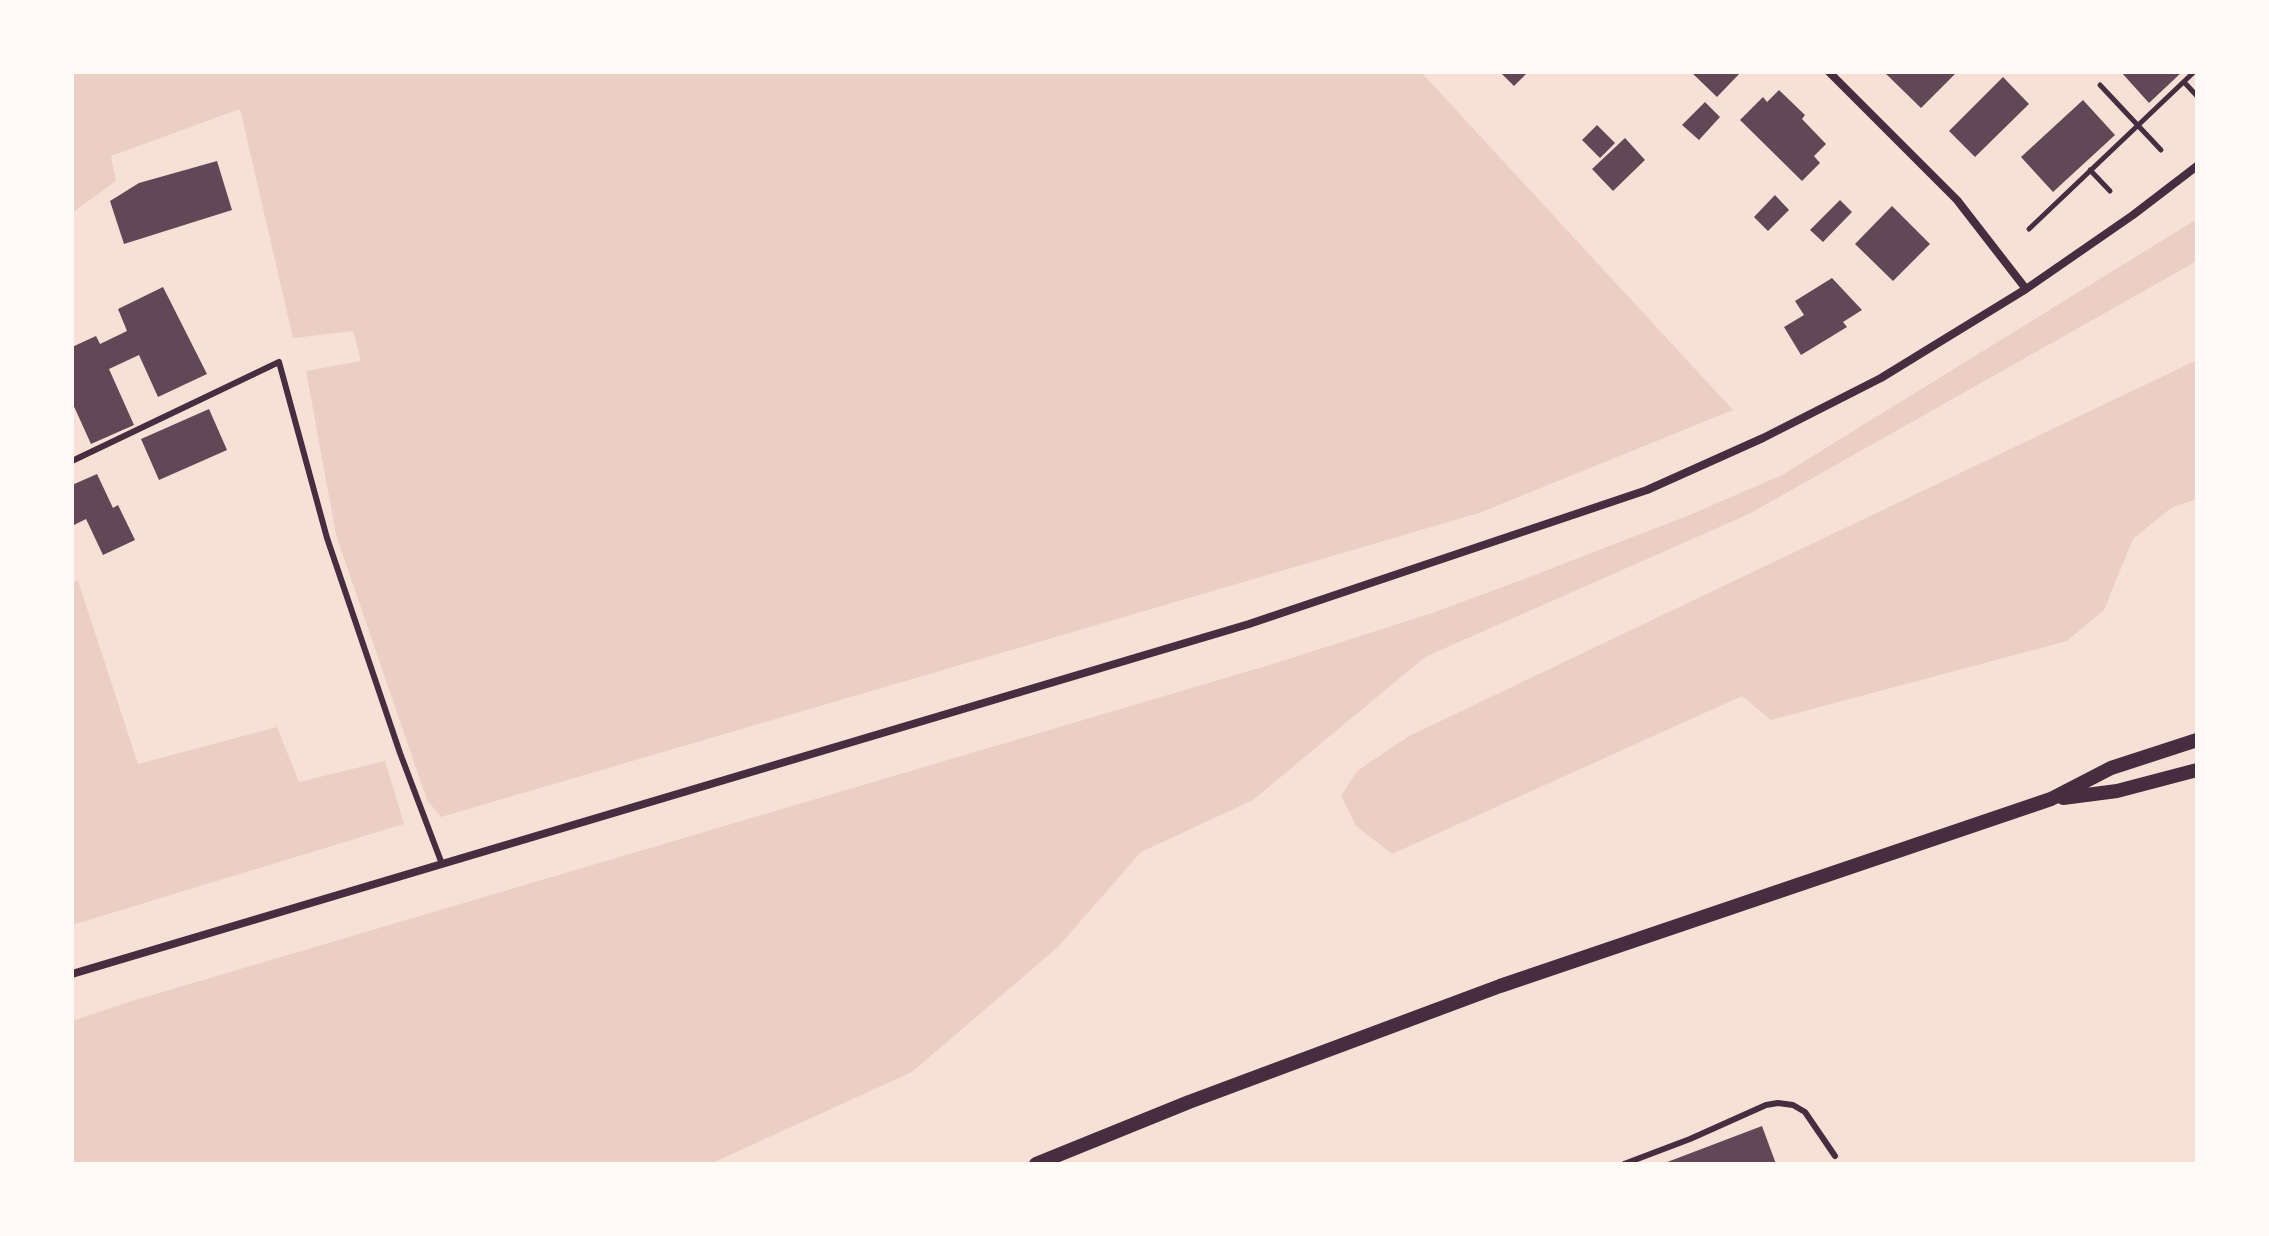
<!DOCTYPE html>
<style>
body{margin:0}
#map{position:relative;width:2269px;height:1236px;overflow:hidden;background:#f7e1d7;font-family:Quicksand,sans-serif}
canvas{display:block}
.frame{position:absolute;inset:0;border:74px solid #fffaf5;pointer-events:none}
</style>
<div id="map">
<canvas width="2269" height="1236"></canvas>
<div class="frame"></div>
</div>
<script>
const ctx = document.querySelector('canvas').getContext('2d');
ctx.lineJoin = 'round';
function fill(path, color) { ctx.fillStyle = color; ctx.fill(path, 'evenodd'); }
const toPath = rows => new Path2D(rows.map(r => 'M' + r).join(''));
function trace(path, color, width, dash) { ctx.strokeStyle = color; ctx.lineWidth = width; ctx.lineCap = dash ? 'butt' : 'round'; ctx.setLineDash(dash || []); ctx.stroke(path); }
fill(toPath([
 [72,72,1421,72,1733,410,1479,513,441,817,427,800,336,535,306,371,361,361,353,331,293,338,240,109,111,156,116,181,72,213],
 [2197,219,2197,261,1749,514,1425,657,1253,800,1141,852,1058,947,912,1072,710,1164,72,1164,72,1021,132,1001,1276,663,1432,613,1519,581,1687,516,1782,475],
 [2197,360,2197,499,2171,508,2133,539,2104,610,2067,641,1771,720,1742,696,1392,854,1356,826,1341,796,1357,771,1409,736],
 [78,581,138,764,277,727,299,782,385,761,404,824,72,925,72,583]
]), '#ebcfc5');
fill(toPath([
 [1500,72,1528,72,1514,86],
 [1691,72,1741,72,1717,97],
 [1884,72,1957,72,1921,108],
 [2121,72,2182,72,2149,103],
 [2003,77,2029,104,1975,157,1949,131],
 [1779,90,1805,115,1802,119,1826,144,1814,156,1820,163,1802,181,1740,120,1763,97,1767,102],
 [2083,100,2115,135,2053,192,2021,157],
 [1705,102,1720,117,1699,140,1682,125],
 [1597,125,1615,143,1600,158,1582,140],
 [1625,138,1645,160,1613,191,1592,169],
 [217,161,232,210,124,244,110,201,139,183],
 [1775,195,1789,210,1768,231,1754,217],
 [1840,200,1852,212,1823,242,1810,230],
 [1892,206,1930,244,1893,281,1855,244],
 [1832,278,1862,310,1843,322,1847,327,1801,355,1784,327,1804,315,1795,301],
 [163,287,207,374,158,397,139,355,109,369,134,425,91,444,72,402,72,347,96,336,100,344,127,331,118,309],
 [209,409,227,450,159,480,141,439],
 [97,474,113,508,118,505,135,540,103,555,86,519,72,526,72,485],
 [1762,1126,1776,1164,1662,1164]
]), '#644757');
trace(toPath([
 [2184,82,2197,96],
 [2100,85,2161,150],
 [2090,170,2110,191],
 [2029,229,2194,72]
]), '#4a2c40', 5);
trace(toPath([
 [72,461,279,362,327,538,400,753,442,864],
 [1624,1164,1690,1139,1766,1105,1778,1103,1793,1105,1805,1112,1835,1156]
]), '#4a2c40', 6);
trace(toPath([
 [1829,72,1957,200,2026,289],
 [72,974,1249,624,1647,490,1763,438,1881,378,2026,289,2133,215,2197,166]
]), '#4a2c40', 8);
trace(toPath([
 [2063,798,2117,791,2197,770],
 [1036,1164,1189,1102,1500,986,2051,799,2111,768,2197,740]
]), '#4a2c40', 14);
</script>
